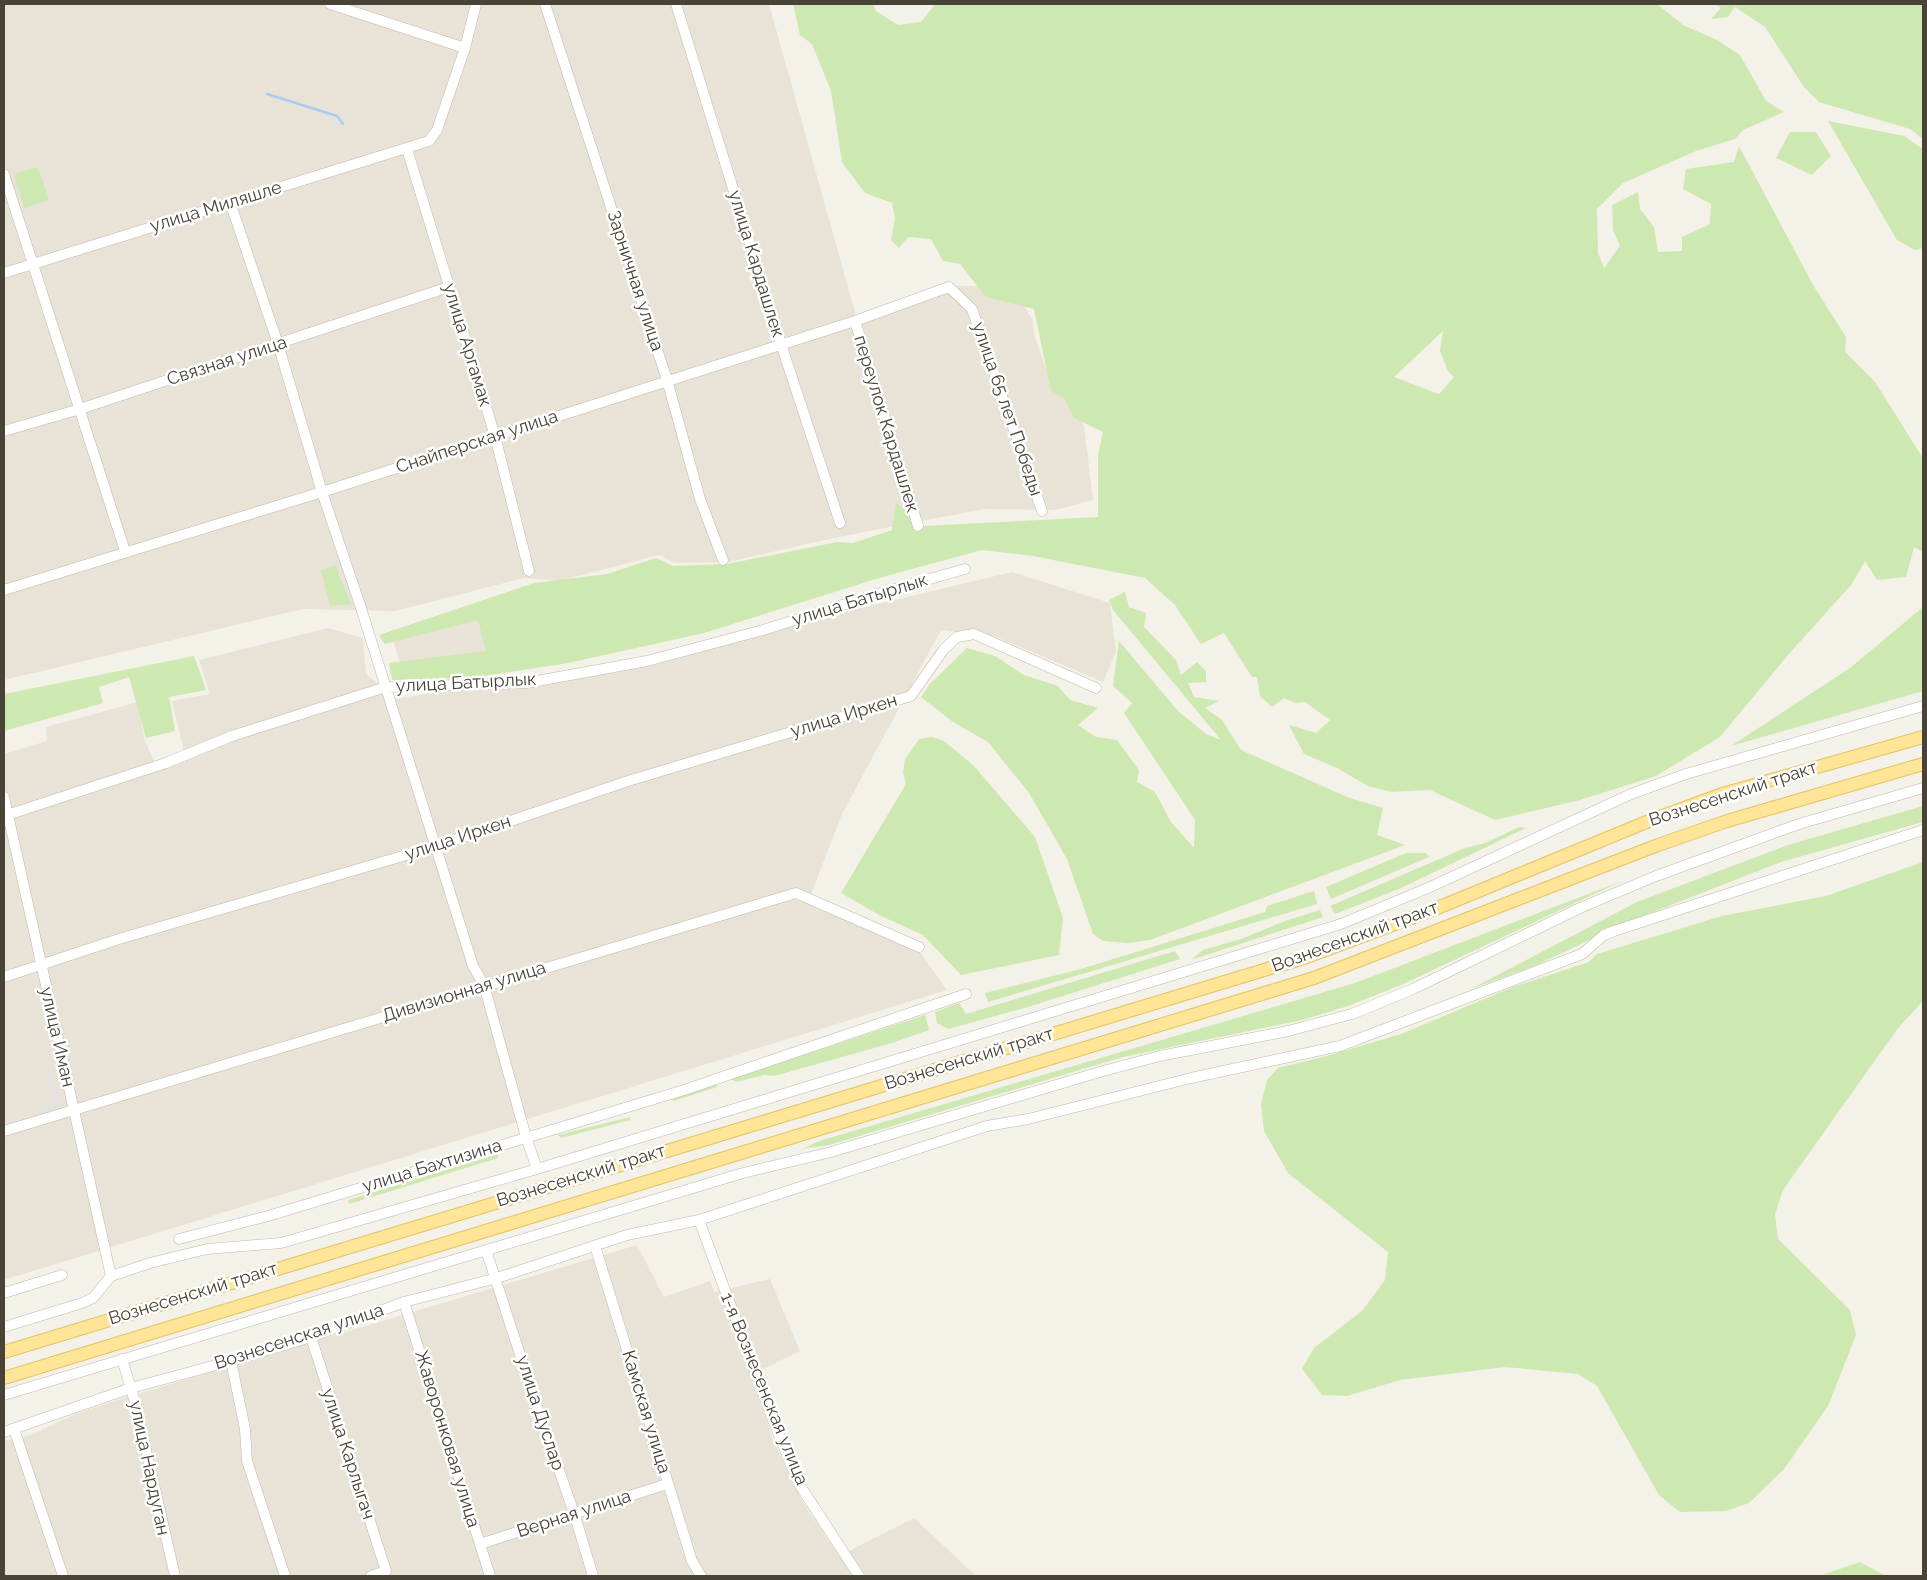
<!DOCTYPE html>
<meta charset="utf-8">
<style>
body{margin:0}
#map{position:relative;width:1927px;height:1580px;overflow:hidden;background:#f4f1e8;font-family:Raleway,sans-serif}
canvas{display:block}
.frame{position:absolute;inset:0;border:5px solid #484237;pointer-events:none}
</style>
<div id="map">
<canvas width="1927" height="1580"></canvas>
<div class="frame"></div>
</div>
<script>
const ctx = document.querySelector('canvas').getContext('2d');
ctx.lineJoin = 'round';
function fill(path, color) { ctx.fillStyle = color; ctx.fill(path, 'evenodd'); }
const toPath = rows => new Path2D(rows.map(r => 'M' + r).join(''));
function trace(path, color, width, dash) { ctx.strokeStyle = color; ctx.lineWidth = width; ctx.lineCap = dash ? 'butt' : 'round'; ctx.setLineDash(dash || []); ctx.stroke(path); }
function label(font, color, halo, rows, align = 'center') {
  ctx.font = font + ' Raleway,sans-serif'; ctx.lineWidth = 5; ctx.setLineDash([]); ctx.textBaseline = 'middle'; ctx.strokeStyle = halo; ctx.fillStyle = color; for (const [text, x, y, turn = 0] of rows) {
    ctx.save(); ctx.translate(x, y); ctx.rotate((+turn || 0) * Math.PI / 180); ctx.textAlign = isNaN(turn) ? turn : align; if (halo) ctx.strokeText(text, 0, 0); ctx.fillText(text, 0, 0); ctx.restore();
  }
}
fill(toPath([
 [4,4,769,4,856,316,956,286,992,286,1023,304,1032,319,1035,337,1047,371,1061,384,1084,426,1093,500,1055,510,984,509,834,538,728,562,675,563,659,555,559,581,524,578,395,611,303,609,4,680],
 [1012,572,1110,603,1116,652,1103,682,994,636,941,630,842,814,808,902,915,945,947,990,4,1280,4,754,47,741,46,727,138,702,144,739,159,771,186,761,172,701,210,694,199,660,328,628,363,638,366,674,396,699,682,651],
 [480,610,491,656,403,673,393,640],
 [637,1245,664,1297,710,1281,714,1292,770,1279,800,1351,751,1375,774,1442,802,1501,839,1556,914,1518,976,1576,4,1576,4,1441,31,1435,78,1413,124,1398]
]), '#e8e3d6');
fill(toPath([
 [793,4,873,4,876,11,898,25,921,22,935,4,1657,4,1683,25,1717,40,1740,55,1766,101,1784,112,1743,130,1735,139,1696,151,1623,183,1597,209,1598,253,1604,268,1620,246,1613,230,1612,205,1638,192,1640,209,1654,227,1658,252,1682,251,1682,237,1710,224,1711,204,1683,189,1686,169,1734,162,1739,146,1813,285,1846,337,1845,352,1875,382,1921,455,1923,461,1923,552,1914,547,1906,577,1877,580,1865,561,1851,585,1788,655,1720,737,1656,776,1580,800,1495,820,1430,790,1391,792,1368,786,1337,768,1304,754,1289,725,1316,733,1330,720,1305,702,1295,703,1284,698,1272,707,1260,696,1257,677,1252,677,1224,633,1201,644,1175,605,1145,578,1033,556,982,550,879,578,704,633,568,663,471,678,392,680,389,663,486,651,478,620,385,644,379,635,534,583,607,574,656,558,673,566,727,564,837,542,853,543,892,530,896,503,924,526,1098,517,1098,455,1103,432,1074,418,1065,399,1051,391,1034,309,986,297,960,264,943,261,931,239,908,237,899,248,891,240,895,219,892,203,865,193,842,162,831,91,812,44,800,35],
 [1443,331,1440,351,1448,371,1454,377,1439,394,1394,377],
 [1715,4,1923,4,1923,139,1910,129,1819,102,1804,87,1765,27,1735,7,1728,17,1711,19,1721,8],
 [1828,121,1904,136,1923,149,1923,248,1915,250,1897,240],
 [1790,132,1816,132,1831,156,1812,175,1776,158],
 [38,167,49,200,24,208,14,174],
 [335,565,351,604,330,606,321,570],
 [1125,592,1129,607,1146,613,1144,627,1176,660,1181,675,1197,662,1206,671,1206,682,1188,683,1194,697,1219,701,1205,708,1222,720,1241,750,1347,797,1383,808,1377,835,1405,845,1150,940,1127,943,1103,941,1093,934,1067,859,1029,793,988,742,953,722,921,697,930,684,967,648,995,656,1024,675,1058,686,1070,700,1098,708,1078,725,1096,737,1117,740,1139,770,1137,782,1155,792,1171,822,1194,848,1195,820,1124,713,1132,703,1113,686,1119,641,1178,711,1206,734,1221,740,1113,610,1109,600],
 [1923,607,1923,691,1731,746,1850,668],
 [194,656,206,690,169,697,175,731,146,738,129,677,99,687,103,703,4,731,4,694],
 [932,737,944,741,973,765,1035,837,1063,918,1059,955,961,975,923,935,881,916,841,893,906,784,903,772,905,759,919,739],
 [1923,806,1923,822,1781,862,1630,921,1534,966,1471,989,1637,902,1788,845],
 [1519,827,1526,828,1399,889,1335,914,1330,906,1465,848,1485,843],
 [1406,853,1426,853,1429,857,1331,899,1326,887],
 [1923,862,1923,1001,1898,1028,1783,1190,1775,1214,1778,1239,1850,1310,1856,1335,1828,1406,1784,1469,1749,1503,1726,1511,1680,1512,1659,1495,1597,1386,1578,1374,1506,1367,1400,1380,1347,1396,1322,1395,1302,1369,1314,1348,1362,1311,1385,1280,1388,1252,1288,1173,1264,1131,1261,1104,1267,1080,1278,1068,1327,1056,1401,1034,1513,987,1589,962,1597,954,1722,916,1826,896],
 [1622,881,1401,985,1348,1006,1302,1020,1123,1057,829,1145,802,1149,819,1141,1355,983],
 [1314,891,1317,904,988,1002,985,993,1081,969,1265,912,1267,906],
 [1320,910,1323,917,1191,960,1203,950,1244,938,1285,921],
 [1175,951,1180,959,1028,1007,948,1029,937,1023,935,1012,959,1003,966,1014],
 [925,1015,929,1030,892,1043,774,1076,765,1075,736,1082,731,1079],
 [717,1084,717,1087,674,1101,672,1099],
 [630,1117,630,1120,561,1138,558,1135],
 [498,1154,498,1158,349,1204,348,1200],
 [1860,1562,1886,1576,1819,1576]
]), '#cde8b1');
fill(toPath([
 [52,1074,64,1108,45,1114,43,1107,53,1103,45,1077]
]), '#e5e3e0');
trace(toPath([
 [267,94,337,116,343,124]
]), '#a5cff1', 2.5);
const minor = toPath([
 [330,4,465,48],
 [545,4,667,380,700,499,723,560],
 [676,4,781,344,840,523],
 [407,149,495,436,529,571],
 [4,174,125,551],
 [230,202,278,344,322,492,361,608,473,966,484,985,526,1137,537,1169],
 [4,273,429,141,437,130,465,48,476,4],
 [855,321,918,526],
 [4,431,80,409,449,287],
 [4,590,322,492,855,321,949,287,972,309,1042,511],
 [4,797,111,1276],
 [4,816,166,763,232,736,386,687,526,683,647,661,763,630,877,594,965,569],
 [4,977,119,939,437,846,628,781,911,696,944,649,957,637,974,634,1096,688],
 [4,1131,796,893,919,947],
 [699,1220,773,1420,799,1484,859,1576],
 [179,1239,268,1216,684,1090,966,994],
 [595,1246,692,1561,701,1576],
 [486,1250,540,1416,574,1513,593,1576],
 [4,1293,62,1275],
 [404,1302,490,1576],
 [4,1327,82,1303,93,1298,111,1276,150,1263,207,1249,281,1243,537,1169,1341,924,1428,888,1631,794,1686,774,1923,706],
 [311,1337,386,1571,371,1576],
 [122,1359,135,1402,175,1576],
 [231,1361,245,1429,247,1461,285,1576],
 [4,1395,743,1173,831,1152,1103,1071,1160,1056,1288,1031,1352,1014,1413,989,1580,908,1656,876,1799,824,1923,788],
 [14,1429,63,1576],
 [4,1432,131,1388,231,1361,311,1337,404,1302,497,1278,627,1235,699,1220,987,1126,1028,1119,1191,1078,1340,1046,1582,954,1604,935,1614,931,1923,830],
 [480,1544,667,1484]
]);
const major = toPath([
 [4,1352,1307,957,1430,911,1649,821,1719,795,1923,737],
 [4,1378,1314,978,1658,845,1727,821,1923,764]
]);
trace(minor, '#c0b9ab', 11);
trace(major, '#e4c366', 14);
trace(minor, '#fff', 10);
trace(major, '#fee597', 12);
label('18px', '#484237', '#fff', [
 ["улица Миляшле",216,207,-17],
 ["улица Кардашлек",756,264,73],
 ["Зарничная улица",635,281,72],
 ["улица Аргамак",467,345,73],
 ["Связная улица",227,361,-18],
 ["улица 65 лет Победы",1007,409,71],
 ["переулок Кардашлек",886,424,73],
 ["Снайперская улица",477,442,-18],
 ["улица Батырлык",860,600,-17],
 ["улица Батырлык",466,683,-3],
 ["улица Иркен",844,716,-17],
 ["Вознесенский тракт",1733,794,-18],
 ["улица Иркен",458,838,-18],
 ["Вознесенский тракт",1355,937,-20],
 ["Дивизионная улица",464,992,-17],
 ["улица Иман",57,1037,77],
 ["Вознесенский тракт",969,1059,-17],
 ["улица Бахтизина",432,1166,-17],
 ["Вознесенский тракт",581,1176,-17],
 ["Вознесенский тракт",193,1294,-17],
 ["Вознесенская улица",299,1337,-18],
 ["1-я Вознесенская улица",764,1389,68],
 ["Камская улица",646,1412,73],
 ["улица Дуслар",540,1413,72],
 ["Жаворонковая улица",447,1439,73],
 ["улица Карлыгач",348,1454,72],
 ["улица Нардуган",149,1468,78],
 ["Верная улица",574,1514,-18]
]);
</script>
